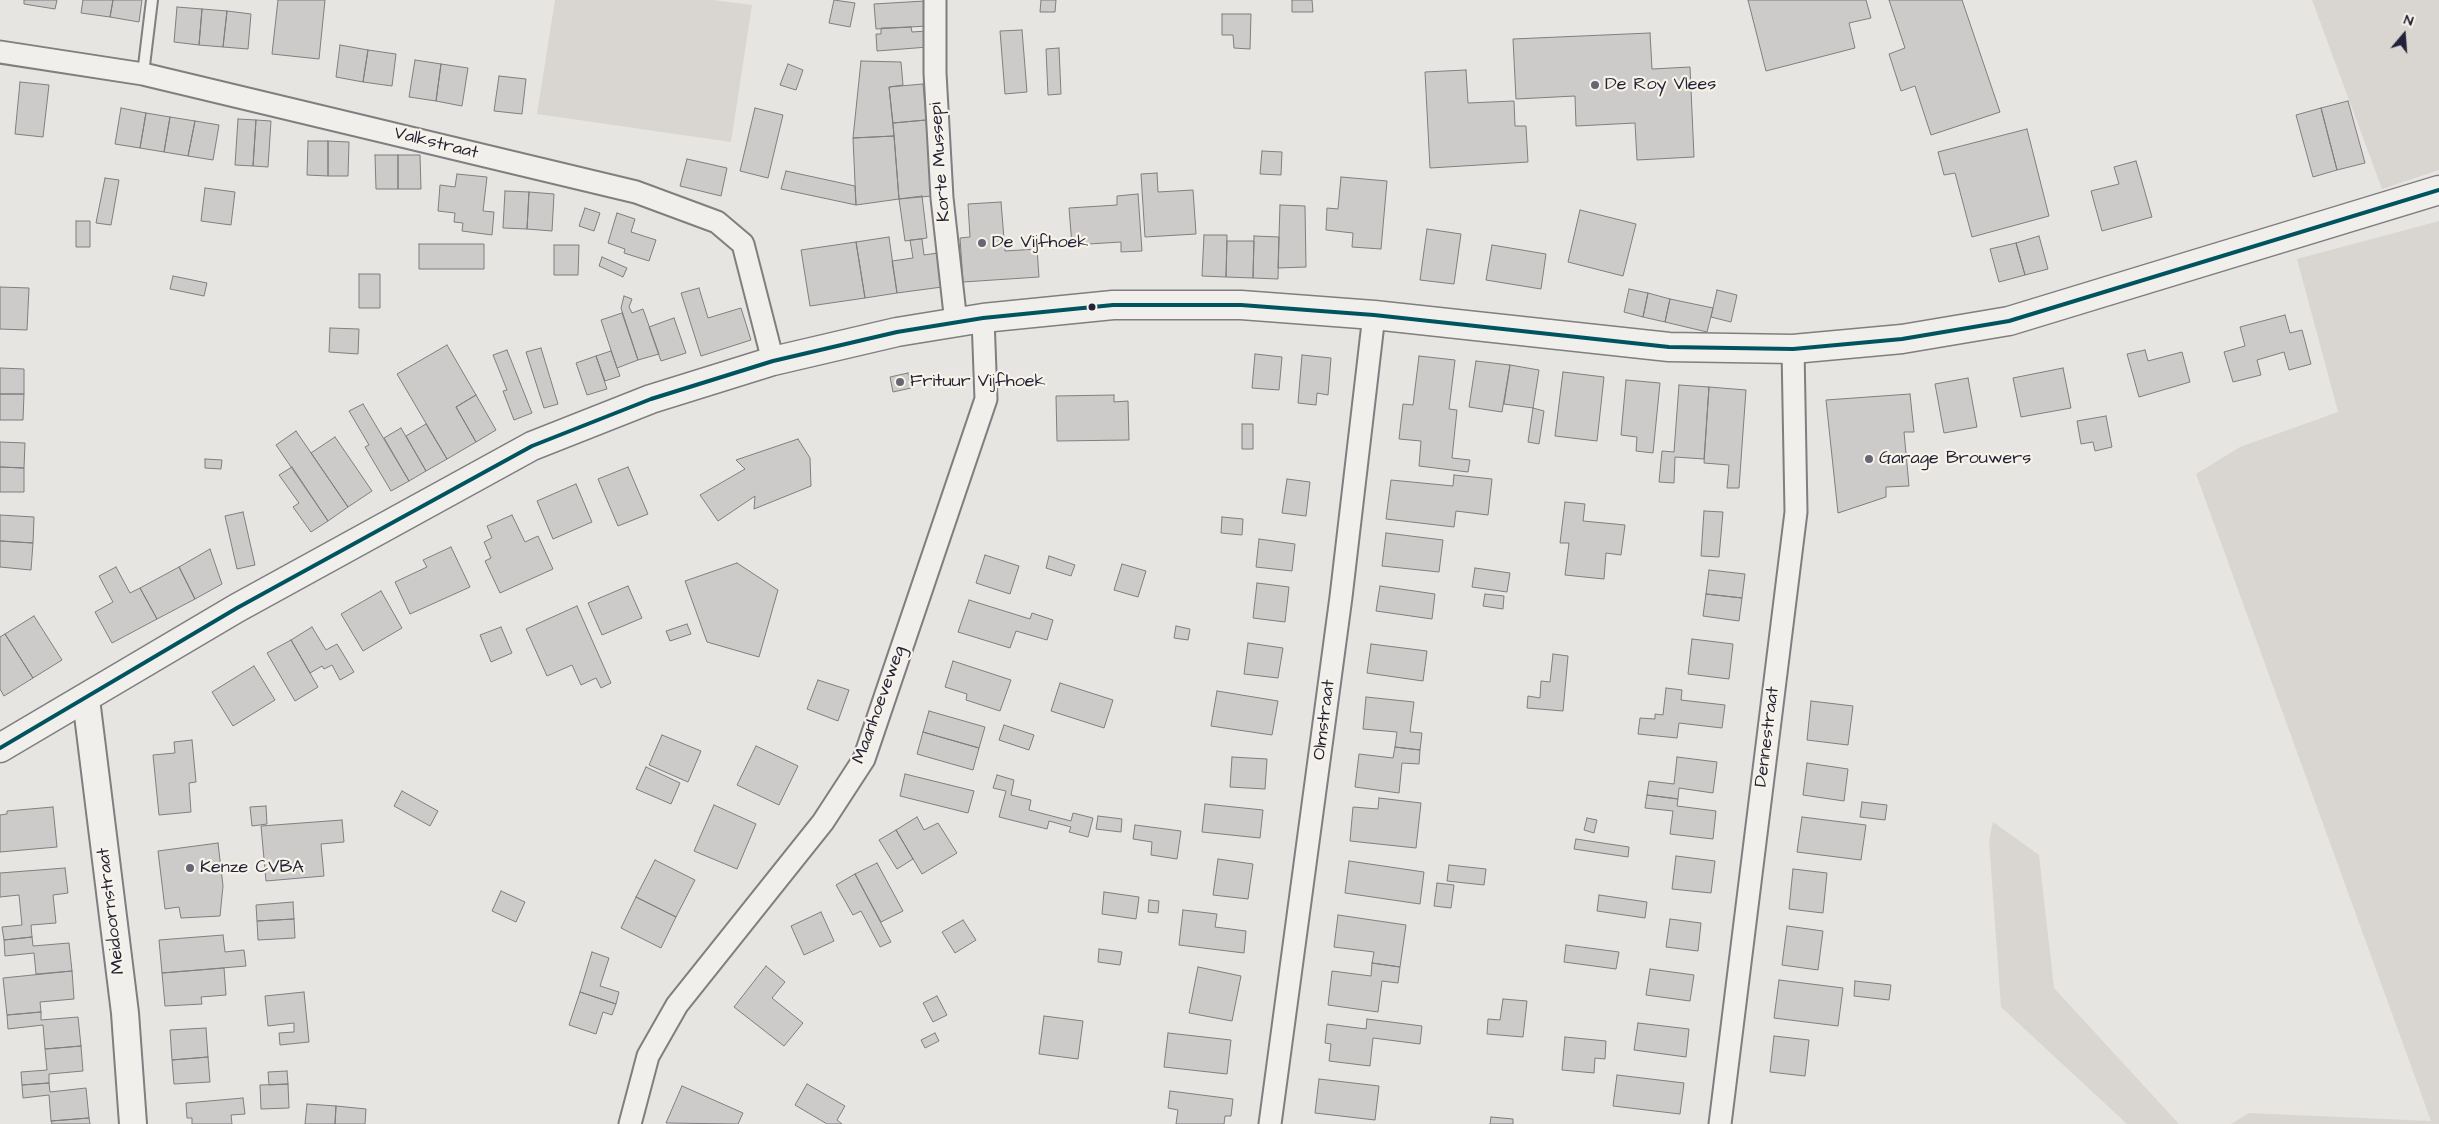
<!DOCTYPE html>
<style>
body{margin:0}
#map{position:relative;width:2439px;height:1124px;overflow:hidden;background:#e7e5e1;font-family:"Architects Daughter",sans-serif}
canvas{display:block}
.north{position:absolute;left:2379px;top:10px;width:50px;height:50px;-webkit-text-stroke:4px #f7f3e8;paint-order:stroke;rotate:18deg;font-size:14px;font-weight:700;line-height:20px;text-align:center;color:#22223b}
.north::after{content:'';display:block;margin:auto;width:18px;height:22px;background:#22223b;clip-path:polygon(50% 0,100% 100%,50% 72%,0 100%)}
</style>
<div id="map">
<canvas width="2439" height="1124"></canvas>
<div class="north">N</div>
</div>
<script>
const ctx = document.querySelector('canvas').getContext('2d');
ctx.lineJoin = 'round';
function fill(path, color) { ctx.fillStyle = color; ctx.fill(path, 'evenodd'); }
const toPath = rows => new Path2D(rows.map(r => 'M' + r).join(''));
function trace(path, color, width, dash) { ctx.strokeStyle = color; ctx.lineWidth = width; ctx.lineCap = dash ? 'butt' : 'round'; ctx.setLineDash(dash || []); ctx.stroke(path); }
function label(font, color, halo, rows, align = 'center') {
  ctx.font = font + ' "Architects Daughter",sans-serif'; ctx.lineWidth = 4.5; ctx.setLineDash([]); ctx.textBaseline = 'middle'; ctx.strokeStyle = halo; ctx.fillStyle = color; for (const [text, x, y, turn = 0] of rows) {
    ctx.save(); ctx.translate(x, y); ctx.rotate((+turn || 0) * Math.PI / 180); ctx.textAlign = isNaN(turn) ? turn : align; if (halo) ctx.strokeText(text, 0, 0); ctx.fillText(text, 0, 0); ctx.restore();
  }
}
fill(toPath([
 [555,0,713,0,752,5,731,142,537,114],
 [2312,0,2439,0,2439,170,2382,189],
 [2439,221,2439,1124,2231,1124,2249,1113,2431,1121,2196,474,2240,447,2338,412,2297,259],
 [1993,822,2039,855,2054,988,2179,1124,2127,1124,2001,1007,1989,841]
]), '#d9d6d2');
const building = toPath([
 [24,0,57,0,55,9,24,4,24,0],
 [83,0,113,0,110,17,81,13,83,0],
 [113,0,142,0,139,22,110,17,113,0],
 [278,0,325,0,319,59,272,54,278,0],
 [834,0,855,3,850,27,829,23,834,0],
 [1041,0,1056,0,1055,12,1040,12,1041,0],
 [1292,0,1312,0,1313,12,1292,12,1292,0],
 [1748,0,1866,0,1871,18,1849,23,1855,48,1766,71,1748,0],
 [1889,0,1962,0,2000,112,1931,135,1915,86,1901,91,1889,54,1905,48,1889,0],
 [925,1,927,26,876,29,874,4,925,1],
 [177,7,202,9,199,45,174,42,177,7],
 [202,9,227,11,223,47,199,45,202,9],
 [227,11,251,14,248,49,223,47,227,11],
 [1222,14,1251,14,1250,49,1234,48,1233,35,1222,35,1222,14],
 [911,27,912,32,927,31,928,47,877,51,876,34,881,34,881,28,911,27],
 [1022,30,1027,92,1005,94,1000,31,1022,30],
 [1650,33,1652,69,1690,67,1694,157,1637,160,1635,123,1576,126,1575,96,1516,99,1513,39,1650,33],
 [340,45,368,50,363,82,336,77,340,45],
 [1059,48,1061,94,1048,95,1046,49,1059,48],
 [368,50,396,54,392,86,363,82,368,50],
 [415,60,441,64,436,101,409,97,415,60],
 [861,61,901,62,903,85,889,87,894,136,853,138,861,61],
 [441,64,468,68,462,106,436,101,441,64],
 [788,64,803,70,796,90,780,85,788,64],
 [1466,70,1468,103,1514,101,1515,126,1526,126,1528,162,1430,168,1425,72,1466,70],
 [499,76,526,79,522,114,494,111,499,76],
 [20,82,49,85,43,137,15,134,20,82],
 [923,84,926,120,893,123,889,87,923,84],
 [2348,101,2365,163,2337,170,2321,108,2348,101],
 [121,108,146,113,140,148,115,144,121,108],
 [755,108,783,115,768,178,740,171,755,108],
 [2321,108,2337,170,2313,177,2296,115,2321,108],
 [146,113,170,117,164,152,140,148,146,113],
 [170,117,195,121,188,156,164,152,170,117],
 [238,119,256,120,253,166,235,165,238,119],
 [256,120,271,121,268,167,253,166,256,120],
 [926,120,932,196,899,199,893,123,926,120],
 [195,121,219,125,213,160,188,156,195,121],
 [2027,129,2049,216,1972,237,1955,173,1944,175,1938,152,2027,129],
 [894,136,899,199,856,205,853,138,894,136],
 [308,141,328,141,328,176,307,175,308,141],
 [328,141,349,142,348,176,328,176,328,141],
 [1262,151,1282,152,1281,175,1260,174,1262,151],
 [375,155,398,155,398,189,376,189,375,155],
 [398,155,420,155,421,189,398,189,398,155],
 [687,159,727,168,721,196,680,186,687,159],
 [2136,161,2152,217,2102,231,2091,191,2119,184,2114,167,2136,161],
 [786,171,855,186,856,205,781,189,786,171],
 [1157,173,1158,192,1193,190,1196,234,1145,237,1141,174,1157,173],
 [457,174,487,177,483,211,494,212,492,235,462,231,463,223,454,222,455,213,438,211,440,185,455,187,457,174],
 [1341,177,1387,181,1381,249,1352,247,1353,233,1326,230,1327,208,1338,209,1341,177],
 [105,178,119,180,111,225,96,223,105,178],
 [205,188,235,192,231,225,201,221,205,188],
 [505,191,529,192,527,229,503,228,505,191],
 [529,192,554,194,552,231,527,229,529,192],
 [1138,194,1142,251,1121,252,1121,242,1072,245,1069,208,1117,205,1117,196,1138,194],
 [922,196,927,238,905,241,899,199,922,196],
 [1001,202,1005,251,1037,249,1039,277,963,282,960,238,970,237,968,204,1001,202],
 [1280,205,1305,206,1306,267,1278,268,1280,205],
 [585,208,600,213,594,231,579,226,585,208],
 [1580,210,1636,224,1623,276,1568,262,1580,210],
 [617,213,635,219,631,232,656,240,649,261,624,253,625,249,608,243,617,213],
 [76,221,90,221,90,247,76,247,76,221],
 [1427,229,1461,234,1454,284,1420,280,1427,229],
 [1204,235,1227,235,1226,277,1202,276,1204,235],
 [1254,236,1279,237,1278,279,1253,278,1254,236],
 [2039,236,2048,269,2025,275,2016,243,2039,236],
 [889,237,897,293,865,298,856,242,889,237],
 [922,239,924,255,938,253,942,287,897,293,892,261,913,258,910,240,922,239],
 [1227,241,1254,241,1253,278,1226,277,1227,241],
 [856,242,865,298,810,306,801,250,856,242],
 [2016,243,2025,275,1999,282,1990,249,2016,243],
 [419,244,484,244,484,269,419,269,419,244],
 [554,245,579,245,578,275,554,275,554,245],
 [1492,245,1546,254,1541,289,1486,280,1492,245],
 [602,257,627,268,623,277,599,266,602,257],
 [359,274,380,274,380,308,359,308,359,274],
 [173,276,207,283,204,296,170,289,173,276],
 [0,287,29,288,27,330,0,329,0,287],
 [699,288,708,318,741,308,751,340,701,356,681,293,699,288],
 [1629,289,1648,293,1643,317,1624,312,1629,289],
 [1717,290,1737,295,1731,322,1711,317,1717,290],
 [1648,293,1670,299,1665,322,1643,317,1648,293],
 [624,296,632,299,629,307,632,313,643,309,659,354,638,360,621,308,624,296],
 [1670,299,1713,308,1707,332,1665,322,1670,299],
 [622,313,638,360,617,368,601,320,622,313],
 [2285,315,2290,333,2302,330,2311,364,2289,370,2284,352,2257,360,2261,375,2233,382,2224,352,2245,346,2240,327,2285,315],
 [674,318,686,353,661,361,649,327,674,318],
 [330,328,359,329,358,354,329,352,330,328],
 [447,345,476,395,456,407,476,442,447,459,397,374,447,345],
 [541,348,558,404,544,408,526,352,541,348],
 [507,350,532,413,514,420,503,391,507,390,493,355,507,350],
 [2145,350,2148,361,2182,352,2190,382,2139,397,2127,354,2145,350],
 [611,351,620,376,605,381,596,356,611,351],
 [1255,354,1282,357,1279,390,1252,388,1255,354],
 [1302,355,1331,358,1328,395,1317,393,1316,405,1298,403,1302,355],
 [596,356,607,389,587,395,576,363,596,356],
 [1419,356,1455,360,1449,409,1457,410,1452,458,1470,460,1468,472,1419,466,1421,441,1399,439,1403,404,1413,405,1419,356],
 [1476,361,1510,365,1502,412,1469,407,1476,361],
 [1510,365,1539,370,1533,408,1504,404,1510,365],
 [0,368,24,369,24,394,0,394,0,368],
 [2063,368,2071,408,2021,417,2013,378,2063,368],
 [1563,372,1604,377,1597,441,1555,436,1563,372],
 [908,373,911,388,893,392,890,377,908,373],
 [1968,378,1977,427,1944,433,1935,384,1968,378],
 [1626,380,1660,383,1653,453,1636,451,1637,437,1621,435,1626,380],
 [1679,385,1709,387,1704,459,1675,457,1674,483,1659,482,1662,451,1674,452,1679,385],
 [1709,387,1746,390,1739,488,1727,488,1729,465,1704,463,1709,387],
 [0,394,24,394,23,420,0,420,0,394],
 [1910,394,1914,432,1904,432,1909,486,1886,487,1886,497,1838,513,1826,400,1910,394],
 [476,395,496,430,476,442,456,407,476,395],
 [1114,395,1114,402,1128,401,1129,440,1057,441,1056,396,1114,395],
 [363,404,409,481,391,491,365,447,369,445,349,411,363,404],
 [1533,408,1544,411,1539,444,1528,442,1533,408],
 [2106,416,2112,447,2095,451,2093,442,2081,444,2077,421,2106,416],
 [426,424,447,459,426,471,406,436,426,424],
 [1242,424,1253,424,1253,449,1242,449,1242,424],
 [401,428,426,471,409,481,384,438,401,428],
 [296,431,348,507,328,521,276,445,296,431],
 [335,437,372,491,348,507,311,453,335,437],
 [798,439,810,458,811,486,754,509,755,496,718,521,700,495,745,469,736,460,798,439],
 [0,442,25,443,24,468,0,467,0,442],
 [205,459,222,460,221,469,205,468,205,459],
 [0,467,24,468,24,492,0,492,0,467],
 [292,467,328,521,311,532,293,507,299,503,279,475,292,467],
 [628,467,648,514,618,526,598,479,628,467],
 [1454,475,1492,479,1488,515,1456,511,1454,527,1386,519,1391,480,1453,486,1454,475],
 [1287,479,1310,482,1306,516,1282,513,1287,479],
 [576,484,592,522,553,539,537,501,576,484],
 [1565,502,1585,504,1583,521,1625,525,1621,555,1606,553,1604,579,1565,575,1569,543,1560,543,1565,502],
 [1704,511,1723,512,1719,557,1701,556,1704,511],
 [243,512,255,565,237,569,225,516,243,512],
 [0,515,34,517,33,543,0,541,0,515],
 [512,515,525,542,538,536,553,569,500,593,485,561,491,558,484,542,492,538,487,526,512,515],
 [1222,517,1243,519,1242,535,1221,533,1222,517],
 [1386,533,1443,540,1439,572,1382,566,1386,533],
 [1259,539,1295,544,1292,571,1256,567,1259,539],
 [0,541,33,543,31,570,0,567,0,541],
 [451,547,470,587,410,614,395,582,427,567,423,560,451,547],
 [210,549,222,584,195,599,179,567,210,549],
 [985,555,1019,566,1010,594,976,583,985,555],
 [1049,556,1075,565,1071,576,1046,568,1049,556],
 [737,563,778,590,759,657,707,642,685,581,737,563],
 [1122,564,1146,571,1138,597,1114,590,1122,564],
 [116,567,130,593,140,588,157,619,112,643,95,612,113,602,99,576,116,567],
 [179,567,195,599,157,619,140,588,179,567],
 [1475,568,1510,573,1507,592,1472,587,1475,568],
 [1709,570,1745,574,1742,598,1706,594,1709,570],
 [1257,583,1289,587,1285,622,1253,618,1257,583],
 [628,586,642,618,602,635,588,603,628,586],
 [1380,586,1435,594,1432,619,1376,611,1380,586],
 [381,591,402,628,363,651,341,614,381,591],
 [1485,594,1504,596,1503,609,1483,606,1485,594],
 [1706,594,1742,598,1739,621,1703,616,1706,594],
 [969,600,1030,619,1032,613,1053,620,1047,640,1016,631,1010,648,958,632,969,600],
 [577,606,611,683,601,688,596,678,581,685,572,665,547,676,526,629,577,606],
 [34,616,62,660,33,678,5,634,34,616],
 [687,624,691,634,670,641,666,631,687,624],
 [1176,626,1190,629,1188,640,1174,638,1176,626],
 [312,627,326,650,337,644,354,672,340,680,332,665,324,669,322,666,310,673,291,640,312,627],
 [501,627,512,653,491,662,480,635,501,627],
 [5,634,33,678,4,696,0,689,0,637,5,634],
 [1692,639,1733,644,1729,679,1688,674,1692,639],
 [291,640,318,687,295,701,267,653,291,640],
 [1248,643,1283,648,1278,678,1244,674,1248,643],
 [1371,644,1427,651,1423,681,1367,673,1371,644],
 [1553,654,1568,656,1563,711,1527,708,1528,696,1540,698,1541,681,1550,682,1553,654],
 [953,661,1011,680,1000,711,966,700,967,694,945,687,953,661],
 [254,666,275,700,233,726,212,692,254,666],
 [818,680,849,690,838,721,807,709,818,680],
 [1060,683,1113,700,1104,728,1051,711,1060,683],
 [1666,688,1682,690,1681,700,1725,705,1722,728,1679,723,1677,738,1638,734,1640,718,1655,719,1655,714,1663,715,1666,688],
 [1217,691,1278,701,1272,735,1211,726,1217,691],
 [1366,697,1414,702,1410,732,1422,733,1420,750,1395,747,1397,732,1363,729,1366,697],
 [1811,701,1853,706,1848,745,1807,740,1811,701],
 [929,711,985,727,979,748,923,732,929,711],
 [1004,725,1034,735,1029,750,999,740,1004,725],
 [923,732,979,748,973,770,917,754,923,732],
 [662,735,701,751,688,782,649,765,662,735],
 [192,740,196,782,189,783,191,812,159,815,153,755,175,753,174,742,192,740],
 [756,746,798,766,779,805,737,785,756,746],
 [1395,747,1420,750,1419,764,1402,763,1399,793,1355,787,1359,754,1393,758,1395,747],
 [1232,757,1267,759,1265,789,1230,787,1232,757],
 [1677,757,1717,762,1713,793,1679,788,1678,799,1647,795,1649,781,1674,784,1677,757],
 [1807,763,1848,769,1844,801,1803,795,1807,763],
 [646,767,680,783,671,804,636,789,646,767],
 [905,774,974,791,968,813,900,796,905,774],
 [997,775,1014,780,1011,795,1031,800,1029,810,1071,821,1073,813,1093,818,1088,837,1069,832,1071,827,1049,821,1047,829,999,817,1006,791,993,788,997,775],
 [402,791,438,811,430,826,394,806,402,791],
 [1647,795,1678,799,1677,806,1716,811,1713,839,1670,834,1673,811,1645,808,1647,795],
 [1379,798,1421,803,1416,848,1350,841,1353,807,1378,809,1379,798],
 [1862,802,1887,805,1885,820,1860,817,1862,802],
 [1205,804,1263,810,1260,838,1202,832,1205,804],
 [714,805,756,824,737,869,694,851,714,805],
 [266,806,267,824,252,826,250,807,266,806],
 [53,807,57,847,0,852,0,815,7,814,7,811,53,807],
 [1098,816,1122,819,1121,832,1096,829,1098,816],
 [917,817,924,830,938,823,957,853,922,874,896,830,917,817],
 [1802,817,1866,825,1861,860,1797,852,1802,817],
 [1587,818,1597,820,1594,833,1584,830,1587,818],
 [342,820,344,842,321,844,324,876,266,881,261,826,342,820],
 [1135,825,1181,831,1177,859,1151,855,1152,842,1133,839,1135,825],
 [896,830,913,859,897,869,879,840,896,830],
 [1576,839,1629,847,1628,857,1574,849,1576,839],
 [218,843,223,886,220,916,181,918,179,907,165,909,158,851,218,843],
 [1676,856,1715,861,1711,893,1672,889,1676,856],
 [1218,859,1253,864,1248,899,1213,895,1218,859],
 [655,860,695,880,676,917,636,897,655,860],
 [1349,861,1424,872,1420,904,1345,893,1349,861],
 [877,863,903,911,881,922,855,874,877,863],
 [1449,865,1486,869,1484,885,1447,881,1449,865],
 [65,868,68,893,53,895,56,923,31,925,32,937,4,940,2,927,22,925,19,895,0,897,0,873,65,868],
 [1793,869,1827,873,1823,913,1789,909,1793,869],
 [855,874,891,942,880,947,861,911,853,915,836,885,855,874],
 [1437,883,1454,885,1451,908,1434,906,1437,883],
 [501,891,525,902,516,922,492,911,501,891],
 [1104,892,1139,897,1136,919,1102,914,1104,892],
 [1599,895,1647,902,1645,918,1597,911,1599,895],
 [636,897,676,917,661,948,621,928,636,897],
 [1149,900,1159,901,1158,913,1148,912,1149,900],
 [293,902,294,919,257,921,256,905,293,902],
 [1183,910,1217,914,1215,927,1246,931,1244,953,1179,945,1183,910],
 [821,912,834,941,804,955,791,926,821,912],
 [1338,915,1406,925,1400,967,1372,963,1374,952,1334,947,1338,915],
 [294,919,295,938,258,940,257,921,294,919],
 [1670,919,1701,923,1698,951,1666,947,1670,919],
 [963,920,976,940,955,953,942,932,963,920],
 [1787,926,1823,931,1818,970,1782,965,1787,926],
 [223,935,225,952,244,950,246,966,162,973,159,940,223,935],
 [32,937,33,946,69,943,72,971,36,974,34,953,5,956,4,940,32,937],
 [1566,945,1619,952,1616,969,1564,962,1566,945],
 [1099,949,1122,952,1120,965,1098,962,1099,949],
 [592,952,609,958,600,986,619,992,616,1004,580,992,592,952],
 [1372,963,1400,967,1398,983,1382,981,1378,1012,1328,1005,1332,971,1371,976,1372,963],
 [766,966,785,982,772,998,803,1023,784,1046,734,1007,766,966],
 [1198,967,1241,976,1232,1021,1189,1013,1198,967],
 [224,968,226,995,201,997,202,1004,165,1006,162,973,224,968],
 [1650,969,1694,975,1690,1001,1646,995,1650,969],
 [72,971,74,999,40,1002,41,1012,7,1015,3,978,72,971],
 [1779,980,1843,988,1838,1026,1774,1018,1779,980],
 [1855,981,1891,985,1889,1000,1854,996,1855,981],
 [304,992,309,1042,280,1045,279,1033,294,1032,294,1023,268,1026,265,996,304,992],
 [580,992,616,1004,612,1015,603,1012,596,1034,569,1025,580,992],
 [937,996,947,1015,933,1022,923,1003,937,996],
 [1503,999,1527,1001,1523,1037,1487,1034,1488,1019,1500,1020,1503,999],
 [41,1012,41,1020,78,1017,81,1046,45,1049,43,1025,8,1029,7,1015,41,1012],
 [1044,1016,1083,1021,1078,1059,1039,1054,1044,1016],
 [1367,1019,1422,1026,1420,1044,1373,1038,1370,1066,1329,1061,1331,1044,1325,1043,1327,1024,1366,1029,1367,1019],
 [1638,1023,1689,1029,1686,1057,1634,1050,1638,1023],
 [206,1028,208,1057,172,1060,170,1030,206,1028],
 [935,1033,939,1041,925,1048,921,1040,935,1033],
 [1168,1033,1231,1040,1227,1074,1164,1067,1168,1033],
 [1774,1036,1809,1040,1805,1076,1770,1072,1774,1036],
 [1565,1037,1606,1041,1605,1059,1595,1058,1594,1073,1562,1070,1565,1037],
 [81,1046,83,1071,49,1074,49,1083,22,1085,21,1072,47,1070,45,1049,81,1046],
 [208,1057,210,1082,174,1084,172,1060,208,1057],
 [287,1071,288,1084,269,1085,268,1072,287,1071],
 [1617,1075,1684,1083,1680,1114,1613,1106,1617,1075],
 [1319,1079,1379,1086,1375,1120,1315,1113,1319,1079],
 [49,1083,50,1092,86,1088,89,1118,51,1121,49,1095,23,1098,22,1085,49,1083],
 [288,1084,289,1108,261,1109,260,1085,288,1084],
 [807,1084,845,1106,837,1120,842,1124,827,1124,795,1105,807,1084],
 [682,1086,743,1113,738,1124,666,1123,682,1086],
 [1170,1091,1233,1099,1231,1116,1225,1116,1224,1124,1176,1124,1178,1110,1168,1108,1170,1091],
 [243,1098,245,1114,231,1115,232,1124,192,1124,192,1118,187,1118,186,1103,243,1098],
 [307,1104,336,1106,335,1124,305,1124,307,1104],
 [336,1106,366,1109,365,1124,335,1124,336,1106],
 [1491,1117,1513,1119,1513,1124,1490,1124,1491,1117],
 [89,1118,90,1124,52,1124,51,1121,89,1118]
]);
fill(building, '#cdcbc9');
trace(building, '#7f7e81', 1);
const service = toPath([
 [143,74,152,0]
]);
const minor = toPath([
 [935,0,935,73,942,198,956,323],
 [0,52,143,74,636,192,717,222,743,244,773,361],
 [630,1124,648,1056,677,1005,823,822,864,759,986,399,983,318],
 [1270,1124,1341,597,1374,315],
 [1720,1124,1796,512,1793,349]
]);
const tertiary = toPath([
 [86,699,125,1013,133,1124]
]);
const secondary = toPath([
 [0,748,237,608,532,446,651,399,773,361,897,332,983,318,1113,305,1241,305,1374,315,1669,347,1793,349,1902,339,2009,321,2439,190]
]);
trace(service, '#7f7e81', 14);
trace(minor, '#7f7e81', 25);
trace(tertiary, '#7f7e81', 30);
trace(secondary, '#7f7e81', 31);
trace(service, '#f0efeb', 10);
trace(minor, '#f0efeb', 21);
trace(tertiary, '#f0efeb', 26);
trace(secondary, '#f0efeb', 28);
trace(toPath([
 [0,748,237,608,532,446,651,399,773,361,897,332,983,318,1113,305,1241,305,1374,315,1669,347,1793,349,1902,339,2009,321,2439,190]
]), '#005460', 4);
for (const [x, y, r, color] of [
 [1595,85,5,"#676675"],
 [982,243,5,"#676675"],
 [1092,307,4.5,"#22223b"],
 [900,382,5,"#676675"],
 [1869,459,5,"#676675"],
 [190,868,5,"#676675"]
]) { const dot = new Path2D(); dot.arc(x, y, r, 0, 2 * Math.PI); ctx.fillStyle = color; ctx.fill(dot); trace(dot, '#f7f3e8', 2); }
label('18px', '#22223b', '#f7f3e8', [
 ["De Roy Vlees",1605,85],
 ["De Vijfhoek",992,243],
 ["Frituur Vijfhoek",910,382],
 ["Garage Brouwers",1879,459],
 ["Kenze CVBA",200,868]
], 'left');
label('18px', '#22223b', '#f7f3e8', [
 ["Valkstraat",436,144,14],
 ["Korte Mussepi",941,162,-94],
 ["Maanhoeveweg",880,705,-70],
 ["Olmstraat",1325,720,-83],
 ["Dennestraat",1768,737,-83],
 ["Meidoornstraat",112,911,-97]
]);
</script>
